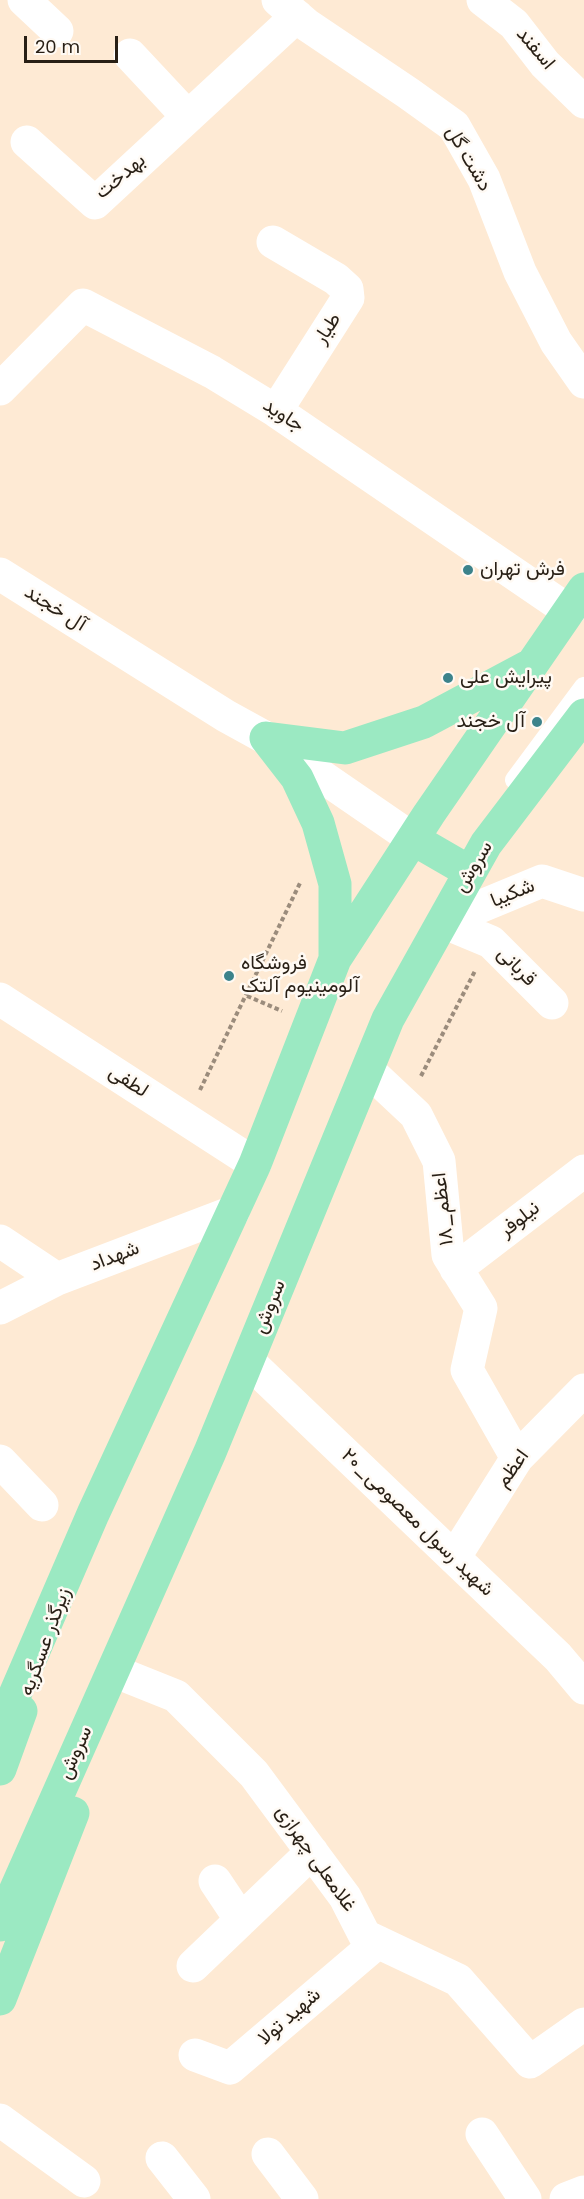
<!DOCTYPE html>
<meta charset="utf-8">
<style>
body{margin:0}
#map{position:relative;width:584px;height:2199px;overflow:hidden;background:#feead4;font-family:Poppins,sans-serif}
canvas{display:block}
.scale{position:absolute;left:24px;top:36px;width:94px;height:27px;box-sizing:border-box;border:3px solid #281f15;border-top:0;padding-left:8px;font-size:18px;line-height:21px;white-space:nowrap;color:#281f15;-webkit-text-stroke:4px #fffaf4;paint-order:stroke}
</style>
<div id="map">
<canvas width="584" height="2199"></canvas>
<div class="scale">20 m</div>
</div>
<script>
const ctx = document.querySelector('canvas').getContext('2d');
ctx.lineJoin = 'round';
const toPath = rows => new Path2D(rows.map(r => 'M' + r).join(''));
function trace(path, color, width, dash) { ctx.strokeStyle = color; ctx.lineWidth = width; ctx.lineCap = dash ? 'butt' : 'round'; ctx.setLineDash(dash || []); ctx.stroke(path); }
function label(font, color, halo, rows, align = 'center') {
  ctx.font = font + ' Poppins,Vazirmatn,sans-serif'; ctx.lineWidth = 5; ctx.setLineDash([]); ctx.textBaseline = 'middle'; ctx.strokeStyle = halo; ctx.fillStyle = color; for (const [text, x, y, turn = 0] of rows) {
    ctx.save(); ctx.translate(x, y); ctx.rotate((+turn || 0) * Math.PI / 180); ctx.textAlign = isNaN(turn) ? turn : align; if (halo) ctx.strokeText(text, 0, 0); ctx.fillText(text, 0, 0); ctx.restore();
  }
}
trace(toPath([
 [247,996,282,1011],
 [421,1076,475,971],
 [200,1090,301,881]
]), '#9b8c7c', 4, [4.5, 3]);
trace(toPath([
 [515,780,584,687]
]), '#fff', 20);
trace(toPath([
 [24,0,57,31],
 [278,0,307,25,408,93,454,126,484,179,520,272,556,342,584,382],
 [483,0,514,24,545,64,584,102],
 [130,55,188,117],
 [27,142,95,203,297,16],
 [273,242,336,279,347,289,348,298,276,411],
 [0,389,83,305,212,372,276,411,569,611],
 [443,922,542,881,584,895],
 [443,922,491,942,552,1003],
 [0,999,255,1164],
 [368,1070,416,1115,439,1161,448,1255,481,1308,467,1370,517,1458],
 [0,1241,57,1279],
 [456,1269,584,1171],
 [0,1308,57,1279,233,1212],
 [248,1361,558,1657,584,1688],
 [0,1461,42,1505],
 [454,1558,517,1458,584,1390],
 [126,1676,176,1696,254,1774,345,1897,365,1936,458,1980,530,2062,584,2024],
 [215,1881,241,1920],
 [193,1966,312,1852],
 [195,2055,230,2068,378,1942],
 [0,2120,84,2181],
 [482,2134,525,2199],
 [268,2154,302,2199],
 [162,2158,194,2199]
]), '#fff', 33);
trace(toPath([
 [0,574,226,716,266,738,413,839],
 [566,2199,584,2192]
]), '#fff', 33);
trace(toPath([
 [266,738,345,748,424,722,527,667],
 [266,738,297,778,318,823,335,884,335,959],
 [413,839,470,872],
 [0,1729,93,1514,255,1164,335,959,429,814,584,589],
 [0,1769,21,1711],
 [0,1925,210,1452,388,1019,486,844,584,715],
 [0,1999,73,1813]
]), '#9be9c2', 33);
for (const [x, y, r, color] of [
 [468,570,6,"#3c838b"],
 [448,678,6,"#3c838b"],
 [537,722,6,"#3c838b"],
 [229,976,6,"#3c838b"]
]) { const dot = new Path2D(); dot.arc(x, y, r, 0, 2 * Math.PI); ctx.fillStyle = color; ctx.fill(dot); trace(dot, '#fffaf4', 2); }
label('20px', '#281f15', '#fffaf4', [
 ["اسفند",535,49,50],
 ["دشت گل",468,159,60],
 ["بهدخت",121,177,-40],
 ["طیار",328,329,-57],
 ["جاوید",283,416,33],
 ["آل خجند",55,609,32],
 ["سروش",474,867,-59],
 ["شکیبا",513,894,-22],
 ["قربانی",516,967,45],
 ["لطفی",128,1082,33],
 ["۱۸_اعظم",444,1209,-96],
 ["نیلوفر",520,1220,-38],
 ["شهداد",115,1257,-21],
 ["سروش",270,1307,-68],
 ["اعظم",513,1469,-54],
 ["۲۰_شهید رسول معصومی",417,1523,44],
 ["زیرگذر عسگریه",46,1642,-70],
 ["سروش",76,1753,-66],
 ["غلامعلی چهرازی",315,1859,55],
 ["شهید تولا",290,2017,-41]
]);
label('20px', '#281f15', '#fffaf4', [
 ["فرش تهران",480,570],
 ["پیرایش علی",460,678],
 ["آل خجند",525,722,"right"],
 ["فروشگاه",241,964],
 ["آلومینیوم آلتک",241,987]
], 'left');
</script>
